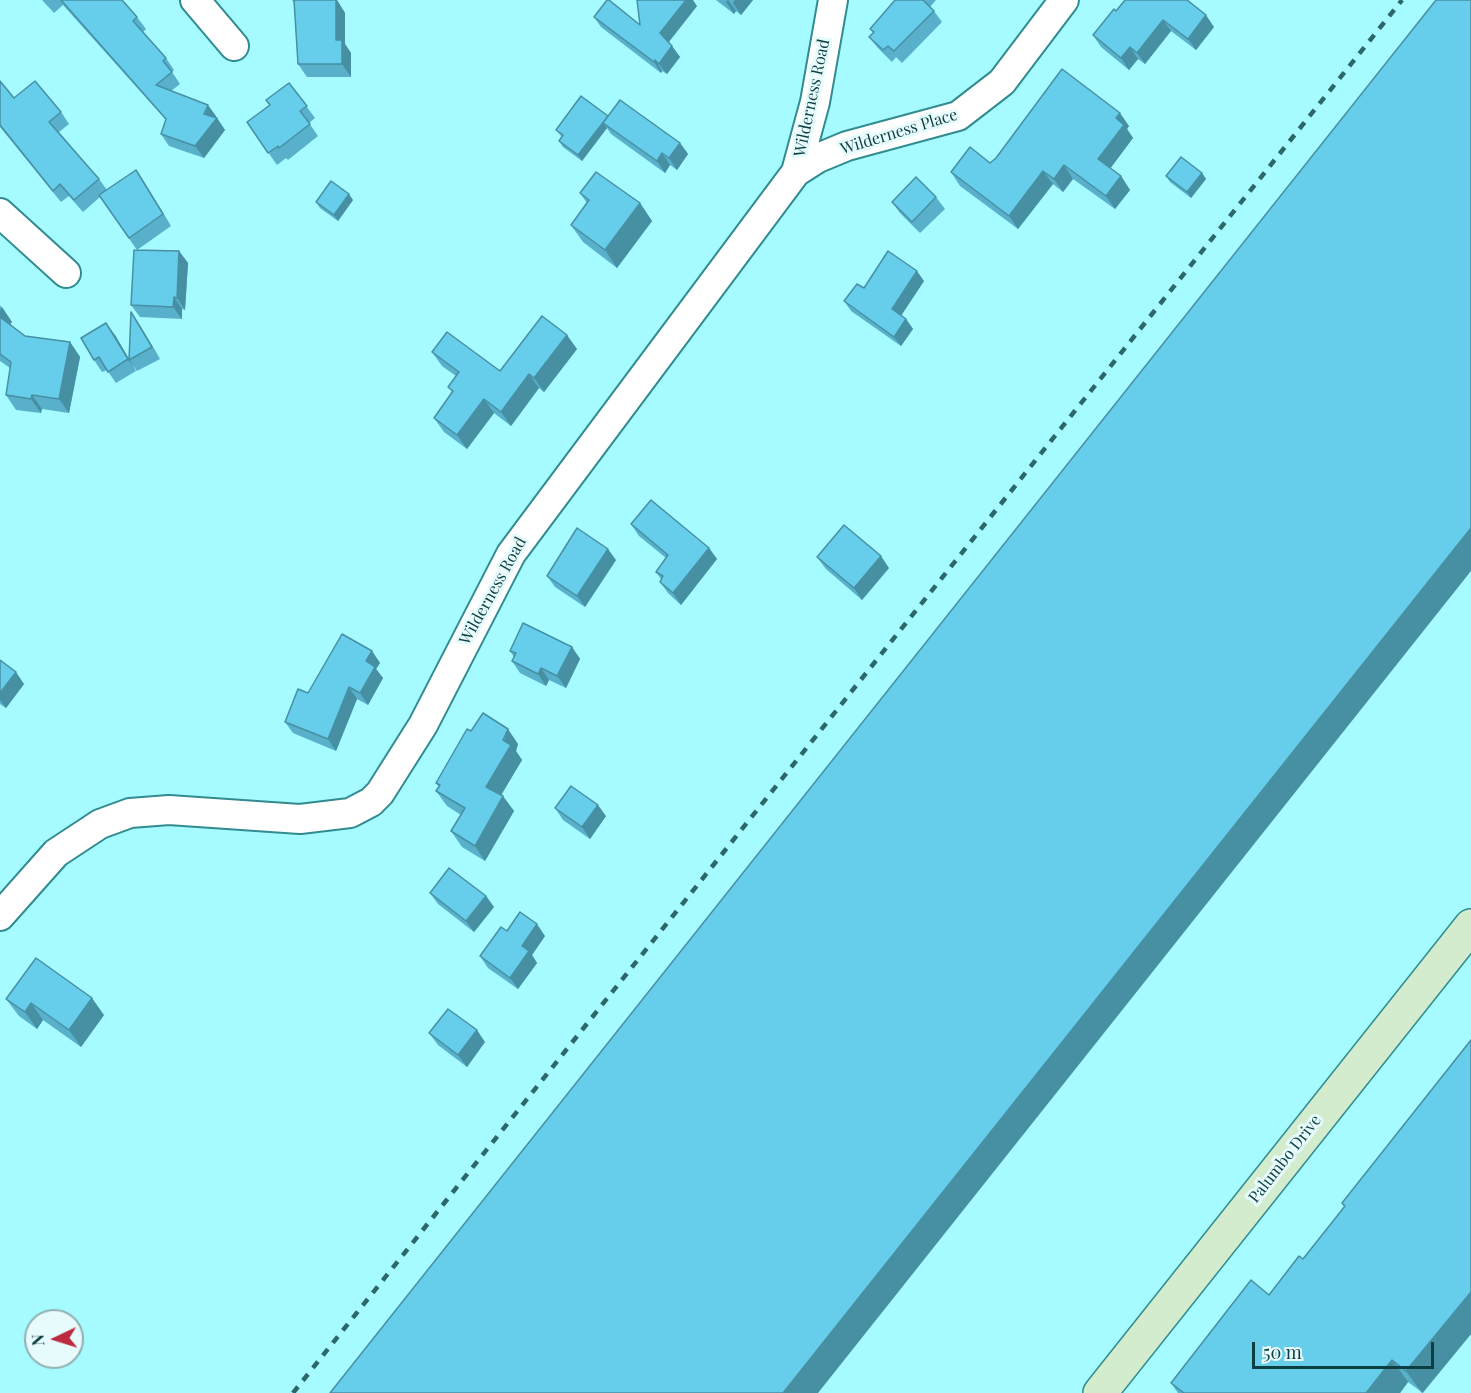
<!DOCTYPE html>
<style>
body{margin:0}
#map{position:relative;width:1471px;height:1393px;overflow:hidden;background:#a5fbff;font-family:"Playfair Display",serif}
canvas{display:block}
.north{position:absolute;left:24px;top:1309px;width:60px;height:60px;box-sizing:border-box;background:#e8fbfc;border:2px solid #90b0b1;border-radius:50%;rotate:266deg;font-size:16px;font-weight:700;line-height:24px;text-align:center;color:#0b3f41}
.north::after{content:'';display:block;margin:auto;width:21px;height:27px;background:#bb2a3e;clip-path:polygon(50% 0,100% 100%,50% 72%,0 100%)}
.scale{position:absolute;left:1252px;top:1342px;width:182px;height:27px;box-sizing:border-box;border:3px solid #0b3f41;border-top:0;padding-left:8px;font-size:18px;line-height:21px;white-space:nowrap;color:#0b3f41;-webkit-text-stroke:4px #e8fbfc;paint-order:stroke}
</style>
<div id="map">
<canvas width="1471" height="1393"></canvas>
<div class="north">N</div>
<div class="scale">50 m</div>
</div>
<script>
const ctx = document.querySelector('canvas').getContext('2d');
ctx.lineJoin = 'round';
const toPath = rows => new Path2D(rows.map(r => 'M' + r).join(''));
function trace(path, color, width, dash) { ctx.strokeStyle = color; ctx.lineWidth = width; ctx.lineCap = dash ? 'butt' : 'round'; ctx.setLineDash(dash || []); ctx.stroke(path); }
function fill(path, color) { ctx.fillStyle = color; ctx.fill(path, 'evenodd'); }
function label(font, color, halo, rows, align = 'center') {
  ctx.font = font + ' "Playfair Display",serif'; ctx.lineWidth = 6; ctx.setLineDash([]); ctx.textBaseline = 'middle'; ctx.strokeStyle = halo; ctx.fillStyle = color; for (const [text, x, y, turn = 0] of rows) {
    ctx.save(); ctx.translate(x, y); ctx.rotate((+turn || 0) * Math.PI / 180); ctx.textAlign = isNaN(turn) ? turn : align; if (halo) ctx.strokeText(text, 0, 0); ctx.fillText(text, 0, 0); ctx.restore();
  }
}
const street = toPath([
 [195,0,234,46],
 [796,172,818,158,847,146,958,116,1002,82,1064,0],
 [0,213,66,273],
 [0,916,56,853,100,824,130,813,169,810,300,819,350,813,371,802,380,793,423,725,511,554,796,172,815,102,833,0]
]);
const secondary = toPath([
 [1100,1393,1471,926]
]);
trace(street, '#318b8f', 32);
trace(secondary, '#318b8f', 36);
trace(street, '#fff', 28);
trace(secondary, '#d4ecce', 33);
trace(toPath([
 [293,1393,1402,0]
]), '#2c6769', 4.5, [8, 8]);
fill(toPath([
 [42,0,122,0,137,17,146,29,143,32,166,58,174,70,172,72,180,84,171,91,216,116,215,118,217,118,225,130,204,158,169,146,161,134,166,120,63,5,54,13],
 [292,0,337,0,345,13,345,44,351,53,351,77,307,77,298,64,294,3],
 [716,0,753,0,741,15,736,11,734,14],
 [895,0,936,0,930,7,934,11,942,22,902,63,896,57,892,62,878,48,869,37,873,33,870,29],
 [697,6,669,42,680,57,667,74,662,71,661,73,601,27,594,17,640,25],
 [1116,11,1214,27,1196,50,1171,31,1145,64,1138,59,1129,70,1101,47,1093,35],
 [0,81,14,98,61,112,69,124,59,132,99,179,107,190,136,170,171,226,137,250,179,251,188,263,185,310,182,309,182,319,140,317,131,305,137,250,100,197,83,212,69,196,61,202,0,127],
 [289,83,315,118,309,123,318,136,288,160,286,158,277,165,247,122,270,105],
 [608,116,680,143,688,154,677,170,670,165,665,173,611,134,607,128,582,161,563,147,559,141,562,137,556,130],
 [1129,126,1127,129,1133,138,1110,168,1121,176,1130,190,1115,209,1073,179,1063,192,1053,184,1018,229,960,186,951,172],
 [1202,173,1206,179,1191,198,1170,182,1166,176],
 [580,193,640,203,652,221,617,268,583,242,571,225,587,203],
 [936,197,945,209,920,233,900,213,892,202],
 [353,200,338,221,320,208,316,202],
 [924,281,901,315,906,319,913,329,901,346,851,311,844,301,864,288],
 [0,305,12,322,10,324,25,336,70,342,80,357,69,413,42,409,41,413,16,410,6,395,10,368,0,361],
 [131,312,139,324,160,359,137,371,131,363,136,371,116,383,107,370,102,372,94,360,115,335,129,359],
 [577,349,544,392,539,388,511,426,494,413,467,449,444,432,434,418,452,392,448,387,456,376,442,366,432,352,500,371],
 [631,524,709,548,717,559,681,605,668,593,660,582,661,579,656,572,666,558,639,536],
 [817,557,889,568,862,600,826,569],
 [616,560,585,607,555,587,547,576],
 [572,647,580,659,566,688,549,680,546,686,520,673,512,661,514,657,510,651],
 [372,651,380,663,376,669,383,678,368,705,357,699,336,751,293,733,285,722,308,693],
 [0,660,24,684,6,708,0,704],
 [471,731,518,744,516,751,522,760,501,795,514,811,485,861,462,847,451,831,461,815,447,806,436,791,439,787,436,783],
 [555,808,606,816,590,839,563,820],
 [430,893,486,896,494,907,474,932,438,904],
 [507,931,545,936,532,955,537,963,518,989,488,968,480,956],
 [6,999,104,1015,81,1047,43,1020,37,1029,19,1016],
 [429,1033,485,1042,467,1067,438,1045],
 [1471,1040,1471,1334,1423,1393,1408,1382,1400,1393,1178,1393,1171,1383,1269,1295,1303,1259,1344,1207,1342,1203]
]), '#58b0ca');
fill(toPath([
 [336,0,337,0,345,13,345,44,351,53,351,77,342,64,336,40],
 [686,0,693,0,697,6,667,44,660,33],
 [728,0,736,11,734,14,726,2],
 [735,0,753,0,741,15,733,3],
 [1206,15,1214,27,1196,50,1188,39],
 [1163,20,1171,31,1145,64,1137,53],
 [672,46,680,57,667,74,659,64],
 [1130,47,1138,59,1129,70,1121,58],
 [655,60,662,71,661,73,654,62],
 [208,105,216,116,214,123,217,118,225,130,204,158,195,146],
 [1120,113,1129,126,1127,129,1133,138,1107,173,1098,159,1116,118],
 [608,116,603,123,607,128,582,161,578,155],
 [680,143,688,154,677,170,669,158],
 [662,153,670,165,665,173,657,161],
 [1064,165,1073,179,1063,192,1054,179],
 [136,170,144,182,171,226,163,214],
 [1043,171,1053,184,1018,229,1009,216],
 [1202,173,1206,179,1191,198,1187,192],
 [1121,176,1130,190,1115,209,1106,196],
 [349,194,353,200,338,221,334,215],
 [640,203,652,221,617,268,605,250],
 [179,251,188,263,185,310,177,298],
 [917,271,924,281,899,319,892,309],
 [174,297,182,309,182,319,173,307],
 [2,307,12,322,7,328,0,319,0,310],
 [131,312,139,324,160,359,152,347],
 [906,319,913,329,901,346,894,337],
 [106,323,115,335,136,371,128,359],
 [567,335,577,349,544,392,534,378],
 [70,342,80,357,69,413,59,399],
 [529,374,539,388,511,426,501,412],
 [32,395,42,409,41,413,31,399],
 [484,399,494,413,467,449,457,435],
 [1471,528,1471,571,818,1393,783,1393],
 [709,548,717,559,681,605,673,593],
 [608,549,616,560,585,607,577,596],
 [881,556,889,568,862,600,854,588],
 [572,647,580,659,566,688,557,676],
 [372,651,380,663,376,669,383,678,368,705,360,693,366,661],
 [541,668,549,680,546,686,538,674],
 [16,672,24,684,6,708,0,700,0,693],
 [349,687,357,699,336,751,328,739],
 [508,729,518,744,516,751,522,760,497,802,486,787],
 [503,796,514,811,485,861,475,846],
 [598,805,606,816,590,839,582,827],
 [486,896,494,907,474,932,466,921],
 [537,924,545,936,532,955,537,963,518,989,510,978,522,946],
 [92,998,104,1015,81,1047,69,1030],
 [31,1003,43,1020,37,1029,25,1012],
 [477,1030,485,1042,467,1067,458,1055],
 [1471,1292,1471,1334,1422,1393,1406,1371],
 [1392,1360,1408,1382,1400,1393,1366,1393]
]), '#4790a4');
const building = toPath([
 [61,0,122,0,137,17,133,21,166,58,163,61,172,72,156,85,208,105,204,114,217,118,195,146,161,134,166,119,61,0],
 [294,0,336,0,336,40,342,40,342,64,298,64,294,0],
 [607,0,609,0,640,25,637,0,686,0,660,33,672,46,659,64,655,60,654,62,594,17,607,0],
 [895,0,923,0,934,11,894,51,888,46,883,50,869,37,874,32,870,29,895,0],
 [1125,0,1187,0,1206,15,1188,39,1163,20,1137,53,1130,47,1121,58,1093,35,1114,9,1116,11,1125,0],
 [1436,0,1471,0,1471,528,783,1393,330,1393,1436,0],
 [1062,69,1120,113,1116,118,1124,125,1098,159,1121,176,1106,196,1064,165,1054,179,1043,171,1009,216,951,172,970,147,990,163,996,158,1062,69],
 [0,81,14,98,35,81,61,112,49,122,99,179,74,200,60,184,53,191,0,125,0,81],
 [289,83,307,106,300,111,310,124,279,148,278,146,268,153,247,122,270,105,266,100,289,83],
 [581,96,608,116,578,155,559,141,563,135,556,130,581,96],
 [620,100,680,143,669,158,662,153,657,161,603,123,620,100],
 [1181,157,1202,173,1187,192,1166,176,1181,157],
 [136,170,163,214,129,238,99,195,136,170],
 [596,172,640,203,605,250,571,225,589,200,580,193,596,172],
 [916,177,936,197,912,222,892,202,916,177],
 [331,181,349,194,334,215,316,202,331,181],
 [134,250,179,251,177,298,174,297,173,307,131,305,134,250],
 [888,251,917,271,892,309,906,319,894,337,844,301,857,284,864,288,888,251],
 [131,312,152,347,129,360,131,312],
 [542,316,567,335,534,378,529,374,501,412,484,399,457,435,434,418,453,391,448,387,459,372,432,352,447,332,500,371,542,316],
 [0,317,25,336,70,342,59,399,32,395,31,399,6,395,11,362,0,354,0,317],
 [106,323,128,359,108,372,99,357,94,360,81,338,106,323],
 [651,500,709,548,673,593,660,582,663,576,656,572,668,555,631,524,651,500],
 [844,525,881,556,854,588,817,557,844,525],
 [577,528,608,549,577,596,547,576,577,528],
 [523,623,572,647,557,676,541,668,538,674,512,661,516,653,510,651,523,623],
 [342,634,372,651,366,661,375,667,360,693,349,687,328,739,285,722,298,689,308,693,342,634],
 [0,660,16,672,0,693,0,660],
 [483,713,508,729,503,740,511,745,486,787,503,796,475,846,451,831,465,808,436,791,440,785,436,783,467,729,471,731,483,713],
 [571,786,598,805,582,827,555,808,571,786],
 [449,868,486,896,466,921,430,893,449,868],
 [520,912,537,924,522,946,529,951,510,978,480,956,501,927,507,931,520,912],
 [36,958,92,998,69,1030,31,1003,25,1012,6,999,36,958],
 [448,1009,477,1030,458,1055,429,1033,448,1009],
 [1471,1040,1471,1292,1406,1371,1392,1360,1366,1393,1184,1393,1171,1383,1251,1280,1269,1295,1299,1256,1303,1259,1345,1206,1342,1203,1471,1040]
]);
fill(building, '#66cdeb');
trace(building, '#4790a4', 1.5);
label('16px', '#0b3f41', '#e8fbfc', [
 ["Wilderness Road",812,98,-78],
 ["Wilderness Place",899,132,-17],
 ["Wilderness Road",493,591,-61],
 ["Palumbo Drive",1285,1159,-52]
]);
</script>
